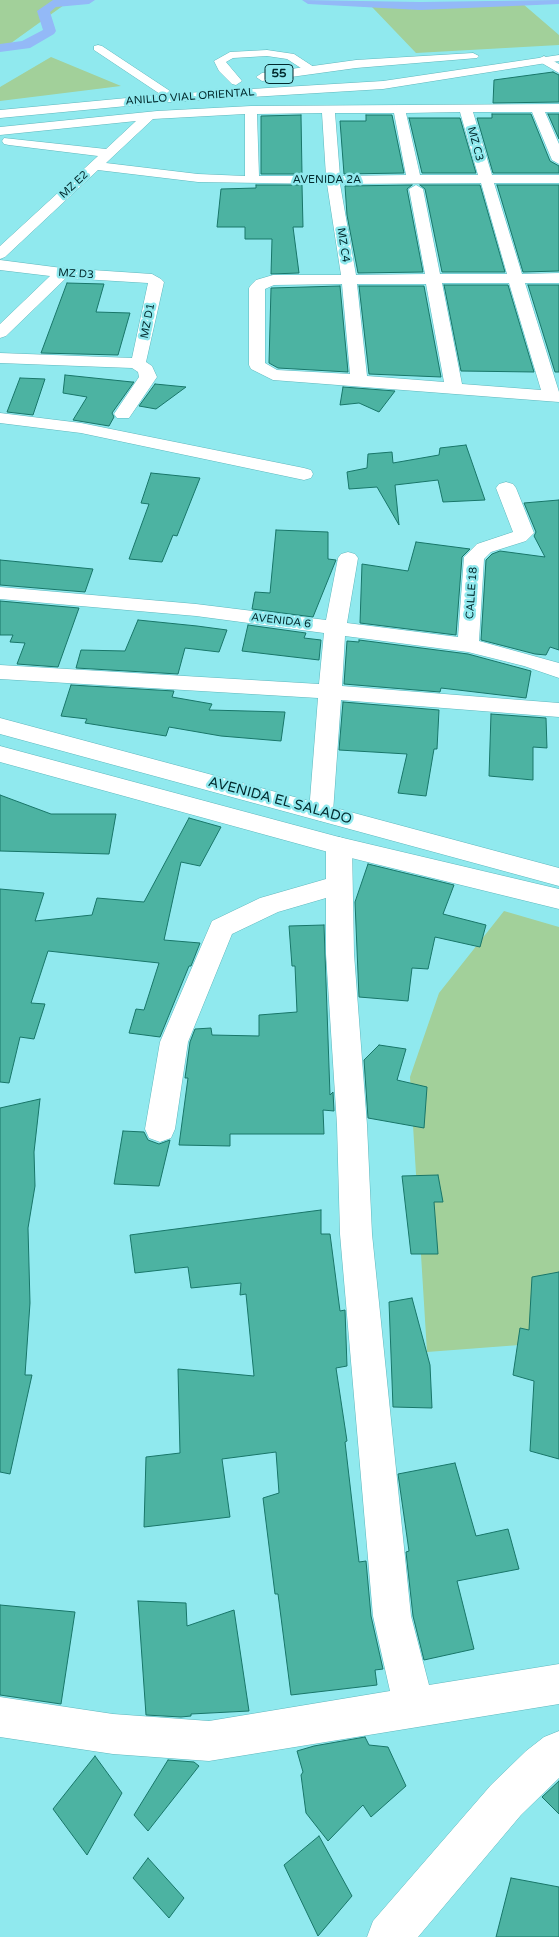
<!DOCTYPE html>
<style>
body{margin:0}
canvas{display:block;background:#90e9ee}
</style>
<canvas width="559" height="1937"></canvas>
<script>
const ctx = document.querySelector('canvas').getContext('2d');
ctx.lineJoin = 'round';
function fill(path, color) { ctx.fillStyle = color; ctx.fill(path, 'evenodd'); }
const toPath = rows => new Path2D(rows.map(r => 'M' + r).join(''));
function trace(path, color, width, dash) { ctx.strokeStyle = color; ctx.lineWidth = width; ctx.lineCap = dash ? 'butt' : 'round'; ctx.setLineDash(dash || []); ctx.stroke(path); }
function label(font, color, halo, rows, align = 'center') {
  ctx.font = font + ' "Varela Round",sans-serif'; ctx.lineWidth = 5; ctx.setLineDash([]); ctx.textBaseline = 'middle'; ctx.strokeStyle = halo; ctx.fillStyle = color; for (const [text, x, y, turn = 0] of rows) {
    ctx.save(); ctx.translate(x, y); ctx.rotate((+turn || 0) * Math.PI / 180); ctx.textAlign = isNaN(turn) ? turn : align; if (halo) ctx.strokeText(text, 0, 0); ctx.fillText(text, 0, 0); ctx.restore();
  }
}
fill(toPath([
 [0,0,71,0,0,51],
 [523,4,559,35,559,45,416,53,372,7,431,9],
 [51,57,121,86,0,101,0,87],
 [504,911,559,927,559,1342,427,1352,410,1077,439,993]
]), '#a2d09a');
fill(toPath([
 [53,0,95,0,89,4,56,7,50,12,56,31,54,34,30,48,0,52,0,44,22,41,43,30,37,11,53,0],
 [302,0,420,2,559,0,559,4,420,10,308,4,302,0]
]), '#93b9f7');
const building = toPath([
 [553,72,559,75,559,102,493,103,494,80,553,72],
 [492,114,531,114,550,161,559,166,559,173,493,173,477,118,492,118,492,114],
 [548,114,559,114,559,139,548,114],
 [301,115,302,174,261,174,261,116,301,115],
 [366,115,392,115,404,173,344,174,340,121,366,121,366,115],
 [409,118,460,118,476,173,422,173,409,118],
 [256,185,302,185,303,227,293,227,299,273,271,274,272,239,245,239,245,227,217,227,221,189,256,188,256,185],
 [412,185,407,189,423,272,358,273,347,215,345,186,412,185],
 [420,185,480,185,505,272,442,272,425,189,420,185],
 [497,185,559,185,559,271,523,272,497,185],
 [67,283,104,284,96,312,130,313,118,355,41,353,67,283],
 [444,285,508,285,534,372,461,371,444,285],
 [528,285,559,285,559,372,555,372,528,285],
 [340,286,348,372,278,368,269,363,271,288,340,286],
 [359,286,424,286,441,377,369,374,359,286],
 [65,375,132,382,134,382,112,413,114,417,109,426,73,420,87,397,63,393,65,375],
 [20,378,45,379,33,415,7,412,20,378],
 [155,384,186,387,156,409,139,406,155,384],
 [343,387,395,391,379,412,359,403,340,405,343,387],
 [466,445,485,500,443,502,438,480,395,485,399,525,377,487,349,489,347,472,367,468,368,454,392,452,393,463,439,455,440,448,466,445],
 [151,473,200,478,177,536,173,535,162,562,129,559,149,504,141,503,151,473],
 [559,500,559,650,550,647,546,655,535,654,481,640,486,560,492,554,500,551,545,557,534,536,536,532,524,503,559,500],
 [276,530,328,532,328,559,336,560,313,617,252,609,255,592,270,593,276,530],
 [416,542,470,549,462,557,456,635,360,623,362,564,408,571,416,542],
 [0,560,93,569,85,592,0,585,0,560],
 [0,601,79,608,58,667,17,664,25,643,10,642,13,635,0,635,0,601],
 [138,620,197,626,227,630,219,652,185,648,178,674,76,668,81,650,125,651,138,620],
 [248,625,306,633,304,638,321,640,319,660,242,651,248,625],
 [359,640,468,654,531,671,526,698,441,688,440,692,344,684,347,641,359,642,359,640],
 [71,685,174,691,172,697,212,704,209,710,285,712,281,741,221,736,169,727,166,736,85,723,87,719,61,716,71,685],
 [343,702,439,710,437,749,434,749,426,796,398,793,407,754,339,750,343,702],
 [491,714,546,718,547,748,533,747,533,780,489,776,491,714],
 [0,795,51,814,116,814,109,854,0,851,0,795],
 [189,818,221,827,200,866,181,862,164,940,200,943,191,966,189,966,160,1037,129,1033,136,1009,144,1010,159,963,48,951,31,1003,45,1004,34,1039,20,1037,9,1083,0,1082,0,889,44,893,35,921,92,915,97,898,144,902,189,818],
 [368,864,454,885,443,914,486,925,480,947,435,937,428,969,412,968,408,1001,359,997,355,902,368,864],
 [324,925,330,1095,333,1092,334,1111,323,1110,324,1134,230,1134,230,1146,179,1145,188,1078,185,1078,190,1042,195,1029,211,1028,212,1035,259,1036,259,1015,297,1012,295,966,292,966,289,926,324,925],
 [379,1045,406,1049,397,1080,427,1087,424,1128,368,1118,364,1060,379,1045],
 [40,1099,34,1152,35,1186,28,1228,30,1303,25,1375,32,1375,10,1474,0,1472,0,1108,40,1099],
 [123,1131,144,1132,148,1140,159,1144,170,1140,159,1186,114,1184,123,1131],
 [438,1175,443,1202,434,1202,438,1254,411,1254,402,1176,438,1175],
 [321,1210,321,1234,330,1234,340,1311,345,1310,347,1366,336,1368,347,1441,345,1442,359,1562,366,1561,371,1616,383,1669,375,1670,377,1685,291,1695,278,1594,275,1594,263,1498,279,1493,276,1452,222,1459,230,1517,144,1527,146,1457,180,1453,178,1369,254,1376,246,1294,240,1295,241,1283,191,1288,188,1267,135,1273,130,1235,321,1210],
 [559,1272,559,1459,530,1451,534,1381,513,1375,520,1328,529,1330,532,1277,559,1272],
 [412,1298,430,1365,432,1408,393,1407,389,1302,412,1298],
 [455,1463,476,1536,508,1529,519,1569,457,1581,474,1649,424,1660,413,1616,406,1552,409,1551,398,1474,455,1463],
 [138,1601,186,1603,187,1626,234,1610,249,1711,191,1714,191,1716,181,1717,146,1715,138,1601],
 [0,1605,75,1612,61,1704,0,1695,0,1605],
 [365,1737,369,1745,388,1747,406,1786,371,1817,363,1805,328,1841,306,1813,301,1775,303,1772,297,1751,314,1746,365,1737],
 [95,1756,122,1793,87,1855,53,1809,95,1756],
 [168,1760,194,1762,199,1766,148,1831,134,1815,168,1760],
 [559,1781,559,1814,542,1797,559,1781],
 [319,1836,352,1896,318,1936,284,1865,319,1836],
 [148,1858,184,1898,169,1918,133,1878,148,1858],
 [511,1878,559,1887,559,1937,496,1937,511,1878]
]);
fill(building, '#4cb3a2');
trace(building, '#187669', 1);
const minor = toPath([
 [98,45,102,46,170,91,164,95,160,94,94,50,94,46,98,45],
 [267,50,294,54,317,69,315,72,307,72,287,59,267,56,233,58,226,62,242,81,236,85,232,84,219,71,214,61,230,52,267,50],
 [544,56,559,64,559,73,540,62,540,58,544,56],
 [559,104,559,112,545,112,559,144,559,164,552,160,532,112,473,112,492,175,559,175,559,183,494,183,522,274,559,273,559,283,525,283,559,392,559,402,273,380,251,369,249,365,249,288,251,285,256,280,273,275,341,275,327,184,198,182,98,170,5,257,0,259,0,246,98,156,9,145,4,144,2,141,4,138,106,149,136,121,0,135,0,127,157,111,251,106,559,104],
 [460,112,478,175,420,175,406,113,460,112],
 [322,113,326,176,259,176,257,114,322,113],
 [335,113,394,113,406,175,340,176,335,113],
 [245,114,245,176,198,174,106,163,153,119,245,114],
 [481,183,507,274,440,274,423,189,416,185,409,189,425,274,356,275,340,184,481,183],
 [442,283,509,283,541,390,462,384,442,283],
 [342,284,350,374,277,370,265,363,265,289,274,285,342,284],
 [357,284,426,284,444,382,367,376,357,284],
 [0,260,62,268,152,274,161,279,164,282,146,362,152,366,157,377,129,418,117,418,114,414,139,377,138,372,132,368,0,363,0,353,132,358,148,283,66,278,6,336,0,338,0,324,50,276,0,270,0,260],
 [0,413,81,423,304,468,311,470,313,474,311,478,304,480,81,433,0,423,0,413],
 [506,482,513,484,516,488,534,533,526,541,491,552,484,559,479,641,559,663,559,678,524,666,468,652,345,636,342,686,559,703,559,717,341,700,333,812,330,818,321,821,312,818,309,812,318,698,0,679,0,665,319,684,324,633,196,616,0,599,0,587,196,604,326,620,338,558,341,554,348,552,355,554,358,558,347,623,458,637,464,557,477,544,513,532,496,488,499,484,506,482],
 [339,837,348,840,352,846,354,954,367,1125,372,1234,411,1616,429,1685,559,1664,559,1704,209,1761,113,1754,0,1737,0,1697,113,1714,209,1721,390,1691,373,1616,340,1234,337,1125,326,954,326,898,278,912,232,934,188,1042,175,1129,171,1138,160,1142,149,1138,145,1129,160,1042,212,921,260,898,326,879,326,846,330,840,339,837],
 [559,1731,559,1778,521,1815,418,1937,367,1937,373,1921,491,1785,526,1751,544,1737,559,1731]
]);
const major = toPath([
 [0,718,559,868,559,886,0,734,0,718],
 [0,746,339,837,559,889,559,909,339,855,0,762,0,746]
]);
const highway = toPath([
 [473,53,479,56,477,58,356,68,262,81,256,77,262,73,356,60,473,53],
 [559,55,559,61,383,89,169,102,0,118,0,110,169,94,383,81,559,55]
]);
trace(minor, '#5eb7bd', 1);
trace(major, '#5eb7bd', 1);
trace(highway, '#5eb7bd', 1);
fill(minor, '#fff');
fill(major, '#fff');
fill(highway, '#fff');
label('11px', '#01292c', '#90e9ee', [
 ["ANILLO VIAL ORIENTAL",190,97,-4],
 ["MZ C3",475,144,75],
 ["AVENIDA 2A",327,180],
 ["MZ E2",74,185,-43],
 ["MZ C4",343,245,81],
 ["MZ D3",76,274,4],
 ["MZ D1",148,321,-79],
 ["CALLE 18",472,593,-86],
 ["AVENIDA 6",281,621,7]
]);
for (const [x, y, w] of [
 [279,74,28]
]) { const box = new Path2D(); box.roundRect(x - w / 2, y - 9.5, w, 19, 4); ctx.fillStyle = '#90e9ee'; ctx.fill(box); trace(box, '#01292c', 1); }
label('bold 12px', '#01292c', null, [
 ["55",279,74]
]);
label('14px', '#01292c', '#90e9ee', [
 ["AVENIDA EL SALADO",280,801,15]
]);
</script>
